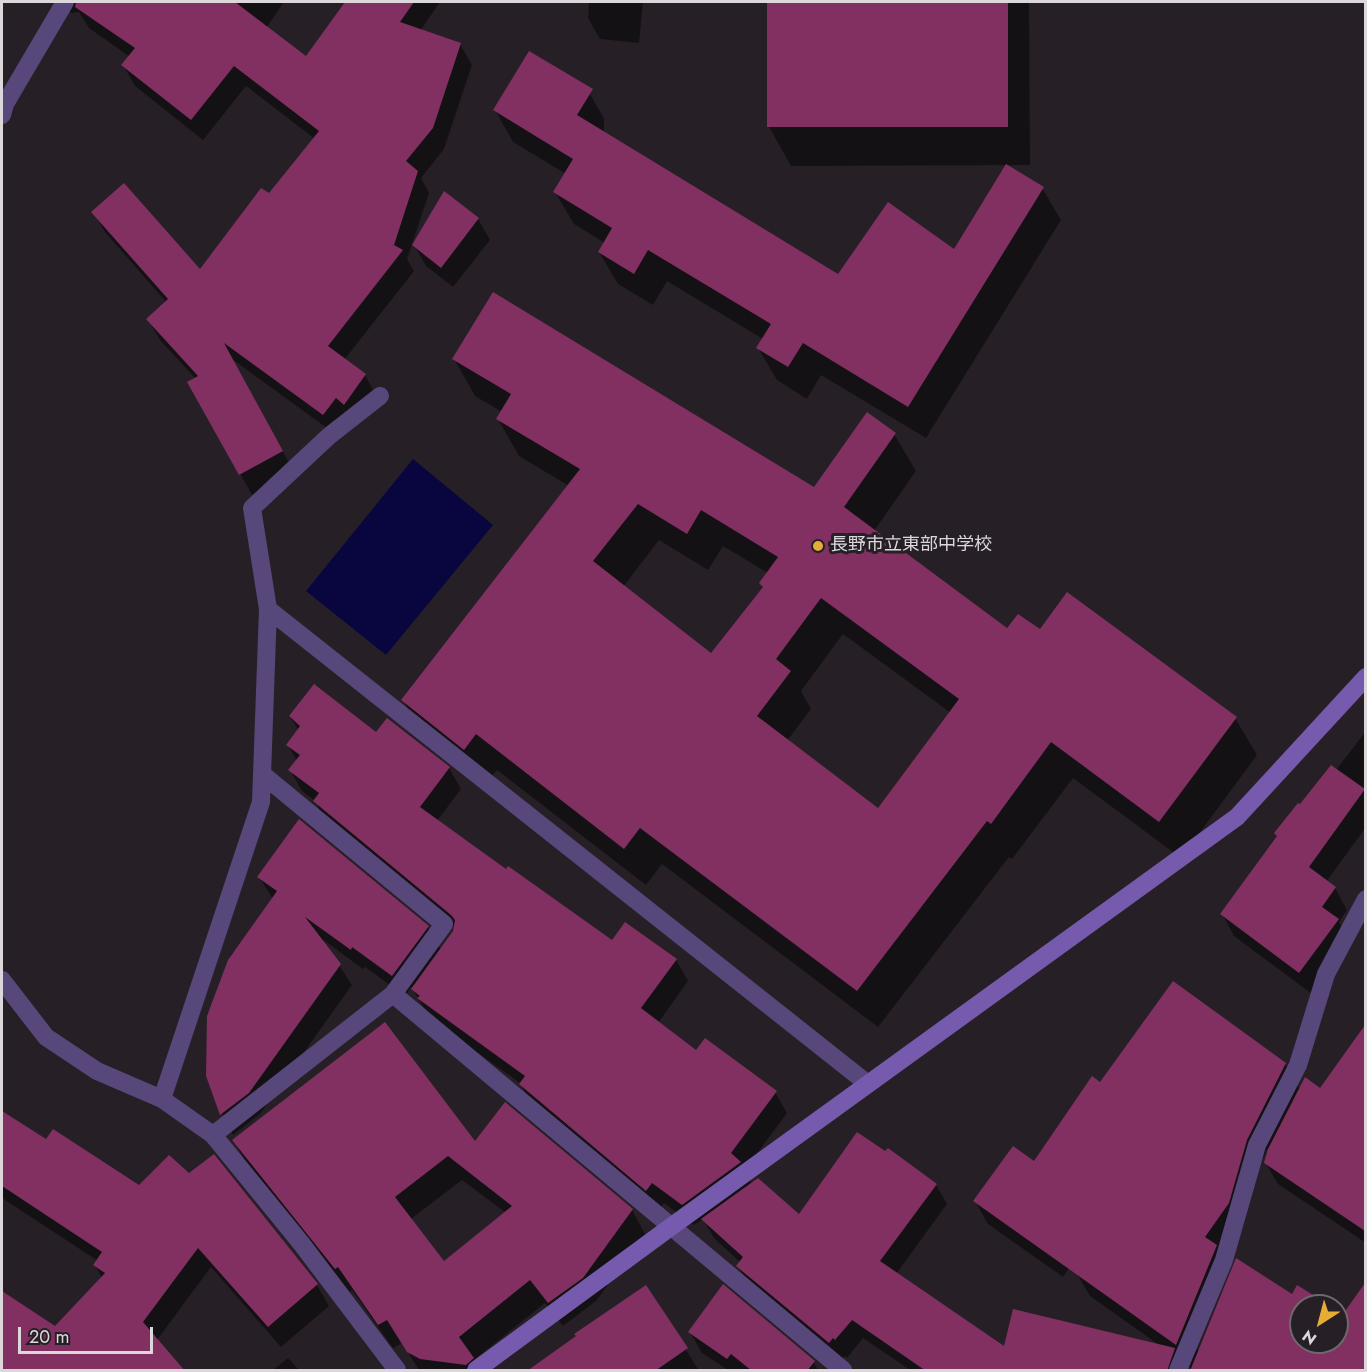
<!DOCTYPE html>
<meta charset="utf-8">
<style>
body{margin:0}
#map{position:relative;width:1367px;height:1372px;overflow:hidden;background:#262026;font-family:Jost,sans-serif}
canvas{display:block}
.frame{position:absolute;inset:0;border:3px solid #dbd7db;pointer-events:none}
.north{position:absolute;left:1289px;top:1294px;width:60px;height:60px;box-sizing:border-box;background:#262026;border:2px solid #6e696e;border-radius:50%;rotate:216deg;font-size:16px;font-weight:700;line-height:24px;text-align:center;color:#dbd7db}
.north::after{content:'';display:block;margin:auto;width:21px;height:27px;background:#e5ad35;clip-path:polygon(50% 0,100% 100%,50% 72%,0 100%)}
.scale{position:absolute;left:18px;top:1327px;width:135px;height:27px;box-sizing:border-box;border:3px solid #dbd7db;border-top:0;padding-left:8px;font-size:18px;line-height:21px;white-space:nowrap;color:#dbd7db;-webkit-text-stroke:4px #262026;paint-order:stroke}
</style>
<div id="map">
<canvas width="1367" height="1372"></canvas>
<div class="frame"></div>
<div class="north">N</div>
<div class="scale">20 m</div>
</div>
<script>
const ctx = document.querySelector('canvas').getContext('2d');
ctx.lineJoin = 'round';
function fill(path, color) { ctx.fillStyle = color; ctx.fill(path, 'evenodd'); }
const toPath = rows => new Path2D(rows.map(r => 'M' + r).join(''));
function trace(path, color, width, dash) { ctx.strokeStyle = color; ctx.lineWidth = width; ctx.lineCap = dash ? 'butt' : 'round'; ctx.setLineDash(dash || []); ctx.stroke(path); }
function label(font, color, halo, rows, align = 'center') {
  ctx.font = font + ' Jost,"Noto Sans JP",sans-serif'; ctx.lineWidth = 6; ctx.setLineDash([]); ctx.textBaseline = 'middle'; ctx.strokeStyle = halo; ctx.fillStyle = color; for (const [text, x, y, turn = 0] of rows) {
    ctx.save(); ctx.translate(x, y); ctx.rotate((+turn || 0) * Math.PI / 180); ctx.textAlign = isNaN(turn) ? turn : align; if (halo) ctx.strokeText(text, 0, 0); ctx.fillText(text, 0, 0); ctx.restore();
  }
}
fill(toPath([
 [413,459,493,525,386,655,306,591]
]), '#09063f');
fill(toPath([
 [54,2,284,2,266,28,306,58,347,2,440,2,420,31,460,44,472,65,444,149,421,178,429,193,407,259,414,271,344,360,365,375,376,396,335,434,232,359,294,472,252,495,189,382,196,379,160,340,148,319,167,303,105,232,93,212,201,272,270,195,315,139,246,86,203,140,135,86,123,65,130,57,89,28,79,12,72,13],
 [589,2,643,2,639,43,600,39,588,18],
 [768,2,1029,2,1030,165,791,166,769,127],
 [585,86,604,118,604,132,839,276,954,251,1042,188,1061,220,926,438,821,375,807,399,777,380,758,348,763,339,667,281,653,305,618,284,599,252,605,243,574,224,555,192,566,174,513,142,495,110],
 [478,219,490,240,453,287,426,266,414,245],
 [454,359,814,489,894,434,916,471,874,531,1008,630,1040,631,1235,718,1257,755,1181,858,1073,778,1012,859,1009,857,878,1027,662,864,646,885,497,770,485,785,424,737,403,700,569,486,519,456,498,419,502,412,475,396],
 [659,540,708,570,723,546,768,573,761,583,763,588,711,655,623,587],
 [843,634,951,713,879,810,787,741,811,709,801,691],
 [290,717,376,734,449,768,461,789,437,821,506,871,612,942,676,960,688,981,658,1023,697,1052,775,1092,787,1113,744,1171,752,1184,799,1216,936,1185,947,1204,896,1274,994,1370,910,1370,863,1338,847,1358,845,1356,840,1361,749,1285,738,1266,740,1262,714,1238,703,1219,694,1225,664,1203,658,1210,532,1105,520,1083,431,1019,411,987,405,996,365,967,363,969,322,939,352,985,260,1114,233,1135,222,1114,207,1076,209,1016,232,953,235,953,273,899,259,877,428,927,441,950,455,928,326,822,315,801,302,791,290,770,297,761,288,745,299,731],
 [1366,731,1366,827,1326,882,1335,888,1347,910,1339,922,1350,942,1312,994,1234,936,1222,914,1300,806,1336,770],
 [1366,1027,1366,1243,1278,1184,1265,1162,1269,1150,1267,1149,1260,1164,1229,1270,1197,1349,1200,1350,1293,1296,1328,1306,1301,1306,1301,1342,1337,1342,1337,1312,1343,1316,1366,1285,1366,1370,1192,1370,1192,1369,1181,1361,1186,1370,1038,1370,1159,1345,1090,1296,1076,1272,1086,1243,1063,1277,988,1224,975,1201,1034,1163,1100,1084,1285,1064,1300,1090,1320,1090],
 [2,1113,47,1141,140,1187,188,1175,214,1156,317,1285,329,1306,281,1347,211,1267,157,1340,183,1370,2,1370,2,1293,55,1328,102,1278,95,1265,98,1261,2,1198],
 [234,1141,475,1144,632,1210,645,1234,596,1301,563,1326,545,1303,474,1360,480,1370,419,1370,402,1343,393,1348,352,1290,350,1292,247,1164],
 [462,1180,506,1213,444,1263,411,1219],
 [646,1287,698,1369,695,1370,530,1370],
 [690,1332,813,1362,818,1370,728,1370,702,1353],
 [288,1358,299,1370,273,1370]
]), '#0007');
fill(toPath([
 [76,2,235,2,306,56,345,2,414,2,400,22,461,43,433,128,406,161,418,171,394,245,403,250,328,346,366,374,344,405,336,398,323,415,224,343,283,451,239,475,187,382,198,376,146,319,168,299,91,212,124,183,200,269,261,188,269,193,319,131,234,66,191,120,121,65,135,48,75,7],
 [767,2,1008,2,1008,127,767,127],
 [529,51,593,89,577,115,838,274,888,202,954,249,1006,164,1044,187,908,407,803,343,788,367,756,348,771,324,648,250,634,274,598,252,612,228,553,192,573,159,493,110],
 [444,191,479,218,441,268,412,245],
 [493,292,814,487,867,412,896,433,844,507,1007,628,1018,614,1040,629,1067,592,1237,717,1159,822,1051,742,991,824,987,821,857,991,640,828,624,849,476,734,464,750,401,700,580,469,496,419,511,394,452,359],
 [638,504,687,534,701,510,778,557,759,583,763,587,711,653,593,561],
 [821,598,959,699,878,808,757,716,791,671,776,659],
 [314,684,376,732,387,718,450,767,420,807,506,869,508,866,612,940,625,922,677,959,641,1008,696,1050,705,1038,777,1091,731,1153,741,1162,682,1205,652,1183,646,1191,519,1084,525,1076,417,998,420,996,411,989,453,931,455,920,451,915,313,801,319,793,288,770,300,755,286,745,300,726,289,716],
 [1331,765,1365,789,1309,867,1336,887,1322,907,1339,919,1299,973,1220,914,1277,836,1274,833,1298,803,1300,804],
 [299,819,429,926,392,976,352,947,351,950,305,917,341,964,249,1093,220,1115,206,1076,207,1016,228,960,277,891,257,877],
 [1173,981,1286,1063,1247,1140,1229,1203,1205,1237,1217,1245,1176,1345,973,1201,1013,1146,1034,1161,1092,1076,1100,1082],
 [385,1022,475,1141,505,1102,633,1209,583,1278,548,1303,530,1280,459,1337,474,1358,466,1365,420,1359,407,1352,387,1320,378,1325,338,1267,335,1269,232,1140],
 [448,1156,512,1206,444,1261,395,1197],
 [1365,1025,1365,1231,1264,1163,1268,1149,1305,1077,1320,1088],
 [2,1111,46,1139,53,1129,139,1185,169,1155,189,1173,214,1154,318,1284,268,1327,198,1248,143,1322,185,1371,2,1371,2,1291,55,1326,105,1273,93,1265,102,1252,2,1186],
 [857,1132,885,1151,888,1148,937,1184,880,1261,1004,1346,1013,1309,1175,1348,1167,1371,926,1371,852,1320,835,1340,833,1338,829,1343,736,1266,743,1257,701,1219,758,1178,799,1214],
 [1236,1258,1292,1294,1297,1285,1331,1306,1301,1306,1301,1342,1337,1342,1337,1310,1343,1314,1365,1283,1365,1371,1212,1371,1210,1369,1210,1371,1190,1371],
 [723,1284,815,1361,807,1371,752,1371,731,1354,727,1359,688,1332],
 [646,1285,688,1348,655,1371,527,1371,576,1336,574,1334]
]), '#823062');
trace(toPath([
 [2,115,5,104,65,2],
 [268,609,868,1084],
 [262,774,444,924,393,994],
 [2,980,46,1037,97,1071,162,1099,213,1135,301,1243,397,1370],
 [162,1099,261,802,268,609,252,508,329,436,380,396],
 [213,1135,393,994,843,1370],
 [1178,1370,1224,1260,1257,1145,1298,1065,1326,974,1366,899]
]), '#58477b', 18);
trace(toPath([
 [476,1370,672,1226,1237,817,1366,677]
]), '#765aad', 18);
for (const [x, y, r, color] of [
 [818,546,6,"#e5ad35"]
]) { const dot = new Path2D(); dot.arc(x, y, r, 0, 2 * Math.PI); ctx.fillStyle = color; ctx.fill(dot); trace(dot, '#262026', 2); }
label('18px', '#dbd7db', '#262026', [
 ["長野市立東部中学校",830,546]
], 'left');
</script>
